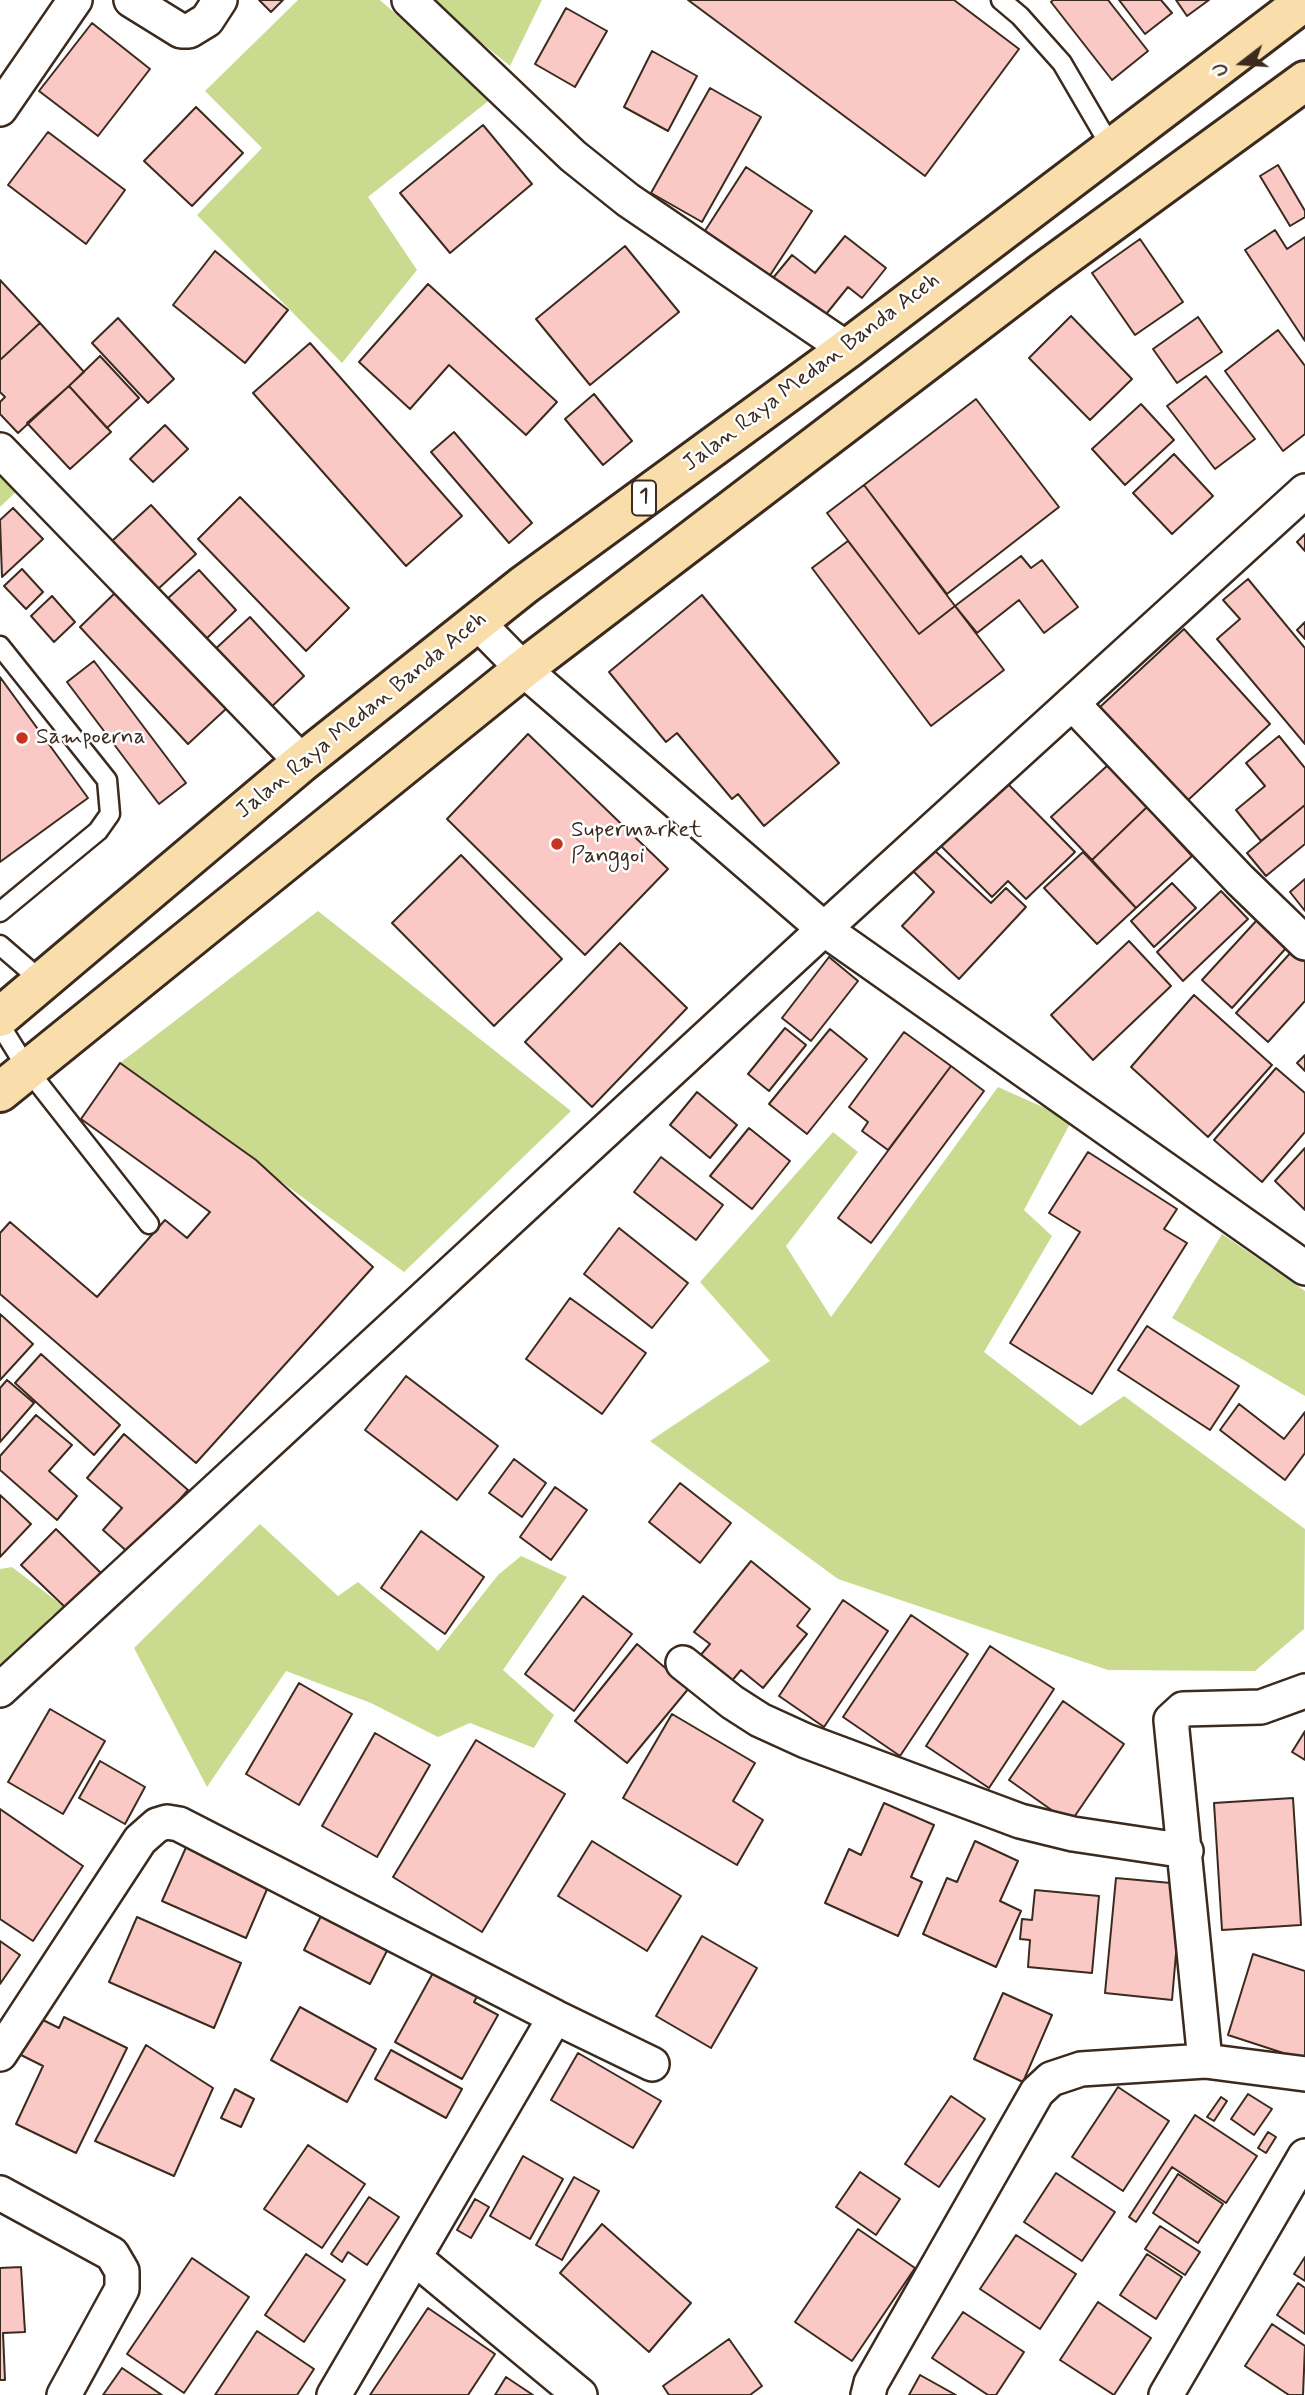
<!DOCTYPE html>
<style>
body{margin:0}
#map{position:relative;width:1305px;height:2395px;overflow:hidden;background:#fff;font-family:Mynerve,sans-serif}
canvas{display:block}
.north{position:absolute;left:1207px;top:28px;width:70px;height:70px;-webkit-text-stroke:5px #fff;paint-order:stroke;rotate:253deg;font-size:19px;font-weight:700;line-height:28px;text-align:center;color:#3b2a1e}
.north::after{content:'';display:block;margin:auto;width:24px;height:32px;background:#3b2a1e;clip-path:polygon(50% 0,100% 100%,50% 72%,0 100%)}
</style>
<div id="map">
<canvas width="1305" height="2395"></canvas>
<div class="north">U</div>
</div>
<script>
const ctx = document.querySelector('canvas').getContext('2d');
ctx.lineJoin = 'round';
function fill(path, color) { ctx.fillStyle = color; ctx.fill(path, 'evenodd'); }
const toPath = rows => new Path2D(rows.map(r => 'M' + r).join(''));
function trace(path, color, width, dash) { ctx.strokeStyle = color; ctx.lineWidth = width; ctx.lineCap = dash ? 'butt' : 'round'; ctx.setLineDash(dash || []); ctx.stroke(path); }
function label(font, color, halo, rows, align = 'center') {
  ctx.font = font + ' Mynerve,sans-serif'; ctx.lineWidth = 5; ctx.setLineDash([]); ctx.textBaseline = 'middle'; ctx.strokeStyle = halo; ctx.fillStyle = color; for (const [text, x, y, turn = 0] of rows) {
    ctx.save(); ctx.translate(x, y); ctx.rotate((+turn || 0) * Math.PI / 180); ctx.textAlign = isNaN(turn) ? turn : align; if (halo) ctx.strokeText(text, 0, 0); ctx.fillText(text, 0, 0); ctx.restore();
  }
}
fill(toPath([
 [298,0,380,0,492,98,368,197,417,270,342,363,197,215,262,148,205,91],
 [429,0,542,0,510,66],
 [0,465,21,487,0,507],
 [318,911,571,1111,404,1272,120,1063],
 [998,1087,1072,1120,1024,1210,1052,1236,984,1352,1080,1426,1124,1396,1305,1529,1304,1629,1255,1671,1108,1670,838,1579,650,1441,770,1361,700,1282,833,1132,858,1152,786,1246,831,1317],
 [1222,1234,1305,1291,1305,1396,1172,1318],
 [260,1524,338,1596,358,1582,438,1651,498,1575,521,1556,567,1577,503,1670,554,1715,534,1748,470,1723,438,1737,371,1703,286,1671,207,1787,134,1648],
 [12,1567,67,1609,51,1616,15,1663,0,1676,0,1569]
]), '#cadb8f');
const building = toPath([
 [259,0,283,0,271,12,259,0],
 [688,0,954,0,1019,49,925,176,688,0],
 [1053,0,1108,0,1148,51,1112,80,1051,2,1053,0],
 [1119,0,1161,0,1172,13,1145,34,1119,0],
 [1176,0,1209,0,1187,16,1176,0],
 [566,8,607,31,575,87,535,64,566,8],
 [92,23,150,69,98,136,39,91,92,23],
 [652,51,697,76,668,131,624,107,652,51],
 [710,88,761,117,702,222,651,193,710,88],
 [196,107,243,153,192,206,144,161,196,107],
 [483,125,532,184,450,253,400,193,483,125],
 [48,132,125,190,86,244,8,185,48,132],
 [1278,165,1305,211,1305,217,1290,226,1260,176,1278,165],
 [746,167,812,211,767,280,701,237,746,167],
 [1275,230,1287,249,1305,237,1305,341,1245,250,1275,230],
 [845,236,886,268,862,298,848,287,823,318,773,278,792,255,815,273,845,236],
 [1140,239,1183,302,1135,335,1092,273,1140,239],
 [625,246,679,312,590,385,536,319,625,246],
 [215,251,288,310,245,363,173,305,215,251],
 [0,280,40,323,0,360,0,280],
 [428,284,557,402,526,435,449,365,410,409,359,362,428,284],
 [1071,316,1132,379,1090,420,1029,358,1071,316],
 [1198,317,1222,352,1177,383,1153,349,1198,317],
 [118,318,174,379,148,403,92,343,118,318],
 [40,323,84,372,18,433,0,414,0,402,5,397,0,392,0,360,40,323],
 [1278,330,1305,366,1305,434,1283,451,1225,371,1278,330],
 [310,343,462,516,406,566,253,393,310,343],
 [100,356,139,398,107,428,69,386,100,356],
 [1206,376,1255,439,1215,469,1167,406,1206,376],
 [69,386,111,432,70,469,27,423,69,386],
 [594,394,632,441,603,465,565,419,594,394],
 [976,399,1059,507,947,594,864,485,976,399],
 [1141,404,1174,440,1125,485,1092,449,1141,404],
 [165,425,188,449,153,482,130,459,165,425],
 [454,432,532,523,509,543,431,452,454,432],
 [1174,454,1213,496,1172,534,1133,493,1174,454],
 [864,485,955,606,919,634,827,513,864,485],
 [240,497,349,608,306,651,198,539,240,497],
 [151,505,196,554,157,590,112,541,151,505],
 [13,508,43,539,2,577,0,520,13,508],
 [1305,534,1305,551,1297,542,1305,534],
 [848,541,919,634,955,606,1004,670,931,726,812,568,848,541],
 [1021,556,1031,568,1042,560,1078,607,1044,633,1019,600,977,633,955,606,1021,556],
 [22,569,43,592,26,609,4,586,22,569],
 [199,570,236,610,204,641,166,600,199,570],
 [1248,579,1305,648,1305,744,1217,639,1240,619,1223,600,1248,579],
 [118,590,227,708,188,744,80,627,118,590],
 [702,595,839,763,764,826,738,794,732,799,677,733,666,742,609,672,702,595],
 [52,596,75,622,54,642,31,616,52,596],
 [250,617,304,676,266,712,211,653,250,617],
 [1305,622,1305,639,1297,630,1305,622],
 [1184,629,1270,724,1186,802,1100,707,1184,629],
 [94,661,186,783,159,804,67,682,94,661],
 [0,677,88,798,0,862,0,677],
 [528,734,668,869,585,955,447,819,528,734],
 [1279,736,1305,768,1305,805,1261,841,1236,810,1265,786,1246,763,1279,736],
 [1108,765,1147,807,1092,860,1051,817,1108,765],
 [1004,780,1075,852,1026,899,1008,881,992,897,940,845,1004,780],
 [1305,805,1305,844,1266,876,1247,853,1305,805],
 [1147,807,1192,856,1136,908,1092,860,1147,807],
 [933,849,991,903,1006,888,1026,907,959,979,902,926,934,892,913,871,933,849],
 [1083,852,1136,908,1097,944,1044,888,1083,852],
 [461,855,562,959,494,1026,392,923,461,855],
 [1305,879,1305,911,1290,892,1305,879],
 [1172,883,1196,908,1154,947,1131,921,1172,883],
 [1221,891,1248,919,1183,981,1157,952,1221,891],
 [1257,920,1287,947,1232,1008,1202,980,1257,920],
 [1129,941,1171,986,1093,1060,1051,1015,1129,941],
 [620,943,687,1008,592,1107,525,1042,620,943],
 [1293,950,1305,961,1305,1001,1268,1042,1236,1013,1293,950],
 [829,957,858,981,811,1041,782,1018,829,957],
 [1194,995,1272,1065,1208,1137,1131,1067,1194,995],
 [785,1028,806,1045,769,1091,748,1074,785,1028],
 [830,1029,867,1059,807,1134,769,1104,830,1029],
 [904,1032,951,1066,888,1150,862,1131,868,1122,849,1107,904,1032],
 [1305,1055,1305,1071,1297,1063,1305,1055],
 [120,1063,256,1160,373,1267,196,1463,0,1294,0,1233,10,1222,97,1297,165,1220,187,1238,210,1212,81,1119,120,1063],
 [951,1066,984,1091,871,1243,838,1218,951,1066],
 [1276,1068,1305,1093,1305,1132,1262,1182,1214,1140,1276,1068],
 [697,1092,737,1125,710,1158,670,1125,697,1092],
 [749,1128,790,1161,752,1209,710,1176,749,1128],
 [1305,1148,1305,1210,1275,1181,1305,1148],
 [1088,1152,1177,1209,1164,1229,1187,1243,1092,1394,1010,1343,1080,1232,1049,1213,1088,1152],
 [661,1157,723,1205,696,1240,634,1192,661,1157],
 [619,1228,688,1283,652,1328,584,1274,619,1228],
 [570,1298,646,1353,602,1414,526,1359,570,1298],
 [0,1314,33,1344,0,1380,0,1314],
 [1147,1326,1239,1386,1210,1430,1118,1370,1147,1326],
 [41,1354,120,1425,94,1455,15,1383,41,1354],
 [406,1376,498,1446,457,1500,365,1430,406,1376],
 [7,1380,34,1403,0,1442,0,1388,7,1380],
 [1239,1404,1284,1439,1305,1412,1305,1453,1285,1480,1220,1430,1239,1404],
 [36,1415,72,1445,49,1471,77,1496,57,1520,0,1470,0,1456,36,1415],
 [124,1434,188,1490,131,1555,103,1530,122,1508,87,1478,124,1434],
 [514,1459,546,1483,522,1517,489,1493,514,1459],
 [680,1483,731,1523,700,1563,649,1522,680,1483],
 [555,1487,587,1510,551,1560,520,1537,555,1487],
 [0,1495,31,1524,0,1557,0,1495],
 [56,1529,101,1573,67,1609,21,1565,56,1529],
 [421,1531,484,1577,445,1634,381,1588,421,1531],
 [751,1561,810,1609,797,1626,807,1634,763,1688,741,1670,730,1683,699,1657,710,1644,694,1632,751,1561],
 [583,1596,632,1634,574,1711,525,1674,583,1596],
 [843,1600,888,1631,824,1727,779,1696,843,1600],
 [911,1615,968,1654,900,1756,843,1717,911,1615],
 [637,1644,689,1688,627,1763,575,1721,637,1644],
 [990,1646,1054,1689,989,1788,926,1746,990,1646],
 [299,1683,352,1714,299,1805,246,1774,299,1683],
 [1063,1701,1124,1744,1070,1823,1009,1780,1063,1701],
 [50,1709,105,1741,63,1814,8,1782,50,1709],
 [672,1714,755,1763,733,1801,763,1820,737,1865,623,1798,672,1714],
 [1305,1731,1305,1760,1292,1752,1305,1731],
 [375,1733,430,1765,377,1857,322,1826,375,1733],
 [476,1740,565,1794,482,1932,393,1877,476,1740],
 [100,1761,145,1787,125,1824,79,1798,100,1761],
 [1293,1798,1301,1925,1222,1930,1214,1803,1293,1798],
 [884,1803,934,1825,911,1877,922,1882,898,1936,825,1903,849,1849,861,1855,884,1803],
 [0,1809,83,1866,33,1941,0,1919,0,1809],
 [592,1841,681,1896,647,1951,558,1896,592,1841],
 [975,1841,1018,1861,1000,1901,1021,1911,996,1967,923,1934,947,1878,957,1882,975,1841],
 [188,1843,271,1880,246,1938,162,1901,188,1843],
 [1116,1878,1182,1884,1172,2000,1105,1993,1116,1878],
 [1035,1890,1099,1896,1092,1973,1028,1967,1030,1940,1020,1939,1022,1919,1032,1920,1035,1890],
 [325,1908,391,1943,370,1984,304,1950,325,1908],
 [137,1917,241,1963,214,2028,109,1982,137,1917],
 [702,1936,757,1968,711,2048,656,2016,702,1936],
 [0,1941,20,1955,0,1984,0,1941],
 [1253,1954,1305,1971,1305,2060,1228,2035,1253,1954],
 [439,1962,483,1986,474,2002,498,2015,462,2079,395,2042,439,1962],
 [1003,1993,1052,2015,1023,2082,974,2059,1003,1993],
 [300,2007,376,2049,347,2102,271,2060,300,2007],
 [35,2016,59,2028,64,2017,127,2048,76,2153,16,2124,43,2066,17,2053,35,2016],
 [146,2045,213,2088,174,2176,95,2141,146,2045],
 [391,2050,462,2089,446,2118,375,2079,391,2050],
 [578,2053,661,2101,633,2148,551,2100,578,2053],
 [1118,2087,1169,2121,1123,2191,1072,2157,1118,2087],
 [235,2089,254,2099,241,2127,221,2118,235,2089],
 [1248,2094,1272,2109,1254,2135,1231,2119,1248,2094],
 [951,2096,985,2119,939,2187,905,2164,951,2096],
 [1221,2097,1227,2101,1214,2121,1207,2117,1221,2097],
 [1195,2115,1257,2156,1226,2203,1172,2167,1136,2222,1129,2217,1195,2115],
 [1268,2132,1276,2137,1266,2153,1258,2148,1268,2132],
 [308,2145,365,2184,322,2248,264,2209,308,2145],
 [523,2156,563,2179,530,2239,490,2216,523,2156],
 [860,2172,900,2199,876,2235,836,2207,860,2172],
 [1056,2173,1115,2212,1082,2261,1024,2222,1056,2173],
 [1178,2174,1223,2204,1198,2243,1153,2213,1178,2174],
 [574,2177,599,2191,562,2260,536,2245,574,2177],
 [369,2197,399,2217,367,2265,348,2252,342,2262,331,2254,369,2197],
 [475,2199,489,2207,471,2238,457,2230,475,2199],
 [602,2224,691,2303,649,2352,560,2273,602,2224],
 [1160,2226,1200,2252,1185,2275,1145,2249,1160,2226],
 [858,2229,915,2268,852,2361,795,2322,858,2229],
 [1016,2235,1076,2274,1040,2329,980,2289,1016,2235],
 [306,2254,345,2280,304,2342,265,2315,306,2254],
 [1147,2254,1182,2277,1156,2319,1120,2295,1147,2254],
 [1305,2257,1305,2281,1294,2274,1305,2257],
 [192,2258,249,2297,184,2393,127,2354,192,2258],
 [21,2267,25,2332,3,2333,5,2380,0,2380,0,2268,21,2267],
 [1298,2283,1305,2288,1305,2334,1277,2315,1298,2283],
 [1098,2302,1151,2338,1114,2395,1060,2360,1098,2302],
 [428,2308,495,2354,468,2395,370,2395,428,2308],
 [963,2312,1024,2352,996,2395,988,2395,932,2358,963,2312],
 [1272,2324,1305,2346,1303,2395,1289,2395,1245,2366,1272,2324],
 [257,2331,314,2369,297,2395,215,2395,257,2331],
 [729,2339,762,2386,750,2395,669,2395,663,2386,729,2339],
 [122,2368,162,2395,103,2395,122,2368],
 [920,2375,956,2395,909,2395,920,2375],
 [506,2377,533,2395,495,2395,506,2377]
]);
fill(building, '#fac9c5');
trace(building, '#3b2a1e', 2);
const service = toPath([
 [1001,0,1020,16,1062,63,1111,147],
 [0,646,107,780,110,814,98,831,0,912],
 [0,945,44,983],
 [0,1025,28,1070,149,1224]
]);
const minor = toPath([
 [131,0,181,31,189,31,207,20,220,0],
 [409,0,573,156,628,200,847,349],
 [0,109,75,0],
 [0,450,302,762],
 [477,622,523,669,824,929,1305,1268],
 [1072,703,1240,880,1305,943],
 [683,1663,732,1702,760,1720,806,1741,1020,1821,1073,1834,1186,1851],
 [0,1690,824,929,1305,491],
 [0,2054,140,1840,157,1825,167,1822,179,1824,555,2017,652,2064],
 [1205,2061,1305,2074],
 [0,2193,112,2254,122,2271,122,2289,64,2395],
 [416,2259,580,2395],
 [334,2395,555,2017],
 [868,2395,871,2383,1037,2092,1051,2079,1081,2069,1205,2061,1171,1720,1183,1709,1261,1707,1305,1691],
 [1166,2395,1305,2156]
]);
const trunk = toPath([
 [0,1017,302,762,524,585,847,349,1305,1],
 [0,1092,523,669,1042,273,1305,81]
]);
trace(service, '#3b2a1e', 23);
trace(minor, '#3b2a1e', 38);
trace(trunk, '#3b2a1e', 44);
trace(service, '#fff', 18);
trace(minor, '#fff', 33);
trace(trunk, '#f9deab', 38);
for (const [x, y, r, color] of [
 [22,738,7,"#c8321e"],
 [557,844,7,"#c8321e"]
]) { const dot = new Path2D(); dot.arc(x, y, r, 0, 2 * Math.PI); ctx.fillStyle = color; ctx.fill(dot); trace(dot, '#fff', 2.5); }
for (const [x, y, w] of [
 [644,498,24]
]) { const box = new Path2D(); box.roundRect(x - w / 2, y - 17.5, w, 35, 5); ctx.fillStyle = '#fff'; ctx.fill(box); trace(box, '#3b2a1e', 2); }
label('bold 21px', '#3b2a1e', null, [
 ["1",644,498]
]);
label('23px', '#3b2a1e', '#fff', [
 ["Jalan Raya Medan Banda Aceh",812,373,-37],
 ["Jalan Raya Medan Banda Aceh",362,716,-39]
]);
label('23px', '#3b2a1e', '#fff', [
 ["Sampoerna",36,738],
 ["Supermarket",571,831],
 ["Panggoi",571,857]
], 'left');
</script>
